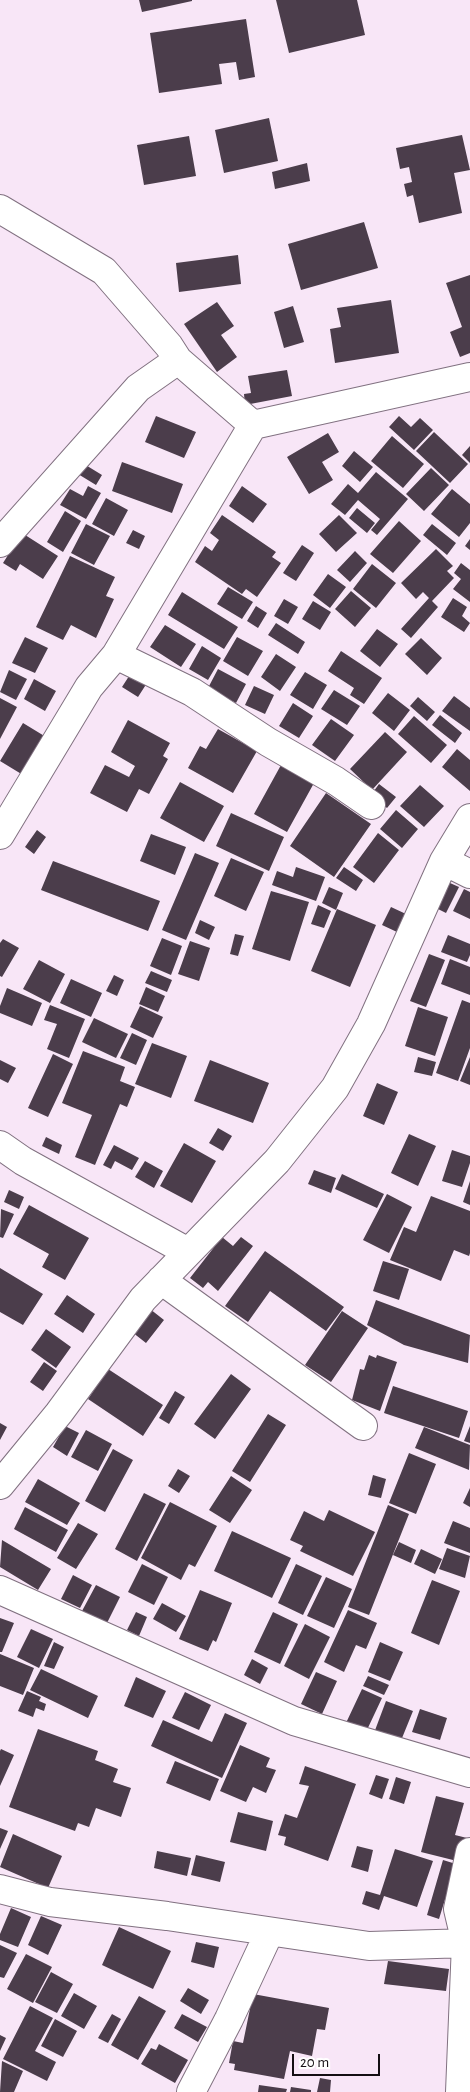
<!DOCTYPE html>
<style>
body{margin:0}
#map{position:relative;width:470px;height:2092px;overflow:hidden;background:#f8e6f7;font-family:"Alegreya Sans",sans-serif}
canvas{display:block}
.scale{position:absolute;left:292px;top:2054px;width:88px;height:22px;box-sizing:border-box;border:2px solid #140e13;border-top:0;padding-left:6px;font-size:15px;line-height:18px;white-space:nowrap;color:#140e13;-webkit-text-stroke:4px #fff;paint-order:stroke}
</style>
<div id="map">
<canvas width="470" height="2092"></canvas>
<div class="scale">20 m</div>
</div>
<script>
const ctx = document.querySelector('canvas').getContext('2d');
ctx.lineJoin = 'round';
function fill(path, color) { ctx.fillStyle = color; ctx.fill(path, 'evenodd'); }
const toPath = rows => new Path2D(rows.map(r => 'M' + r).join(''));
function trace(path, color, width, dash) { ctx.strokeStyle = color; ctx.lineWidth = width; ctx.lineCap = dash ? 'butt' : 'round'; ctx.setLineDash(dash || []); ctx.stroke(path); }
fill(toPath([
 [139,0,192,0,192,1,142,12],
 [276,0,357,0,365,35,289,53],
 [246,19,255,77,239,80,236,62,219,64,222,84,159,93,150,33],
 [269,118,278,161,224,173,215,130],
 [462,135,470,170,454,173,462,213,419,223,413,195,407,197,404,184,412,182,409,167,400,169,396,148],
 [189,136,196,176,144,185,137,145],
 [307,163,310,181,275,189,272,172],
 [364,222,378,268,301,290,288,244],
 [238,255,241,284,179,292,176,263],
 [470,275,470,353,460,357,450,332,462,327,446,283],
 [391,300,399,353,335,363,330,329,341,327,337,308],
 [217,302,234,326,221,335,237,357,217,372,184,324],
 [293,306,304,342,284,348,274,312],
 [287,370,292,396,245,405,244,394,251,393,248,376],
 [156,416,196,432,184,458,145,442],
 [399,416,411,427,420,418,433,430,414,450,389,427],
 [434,432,468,464,450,483,416,451],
 [328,433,339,452,322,462,333,480,309,494,287,457],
 [392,436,424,464,403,488,371,461],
 [470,446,470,463,462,455],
 [354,451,373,467,360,482,342,466],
 [122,462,183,484,172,513,112,491],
 [84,464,102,475,96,485,78,474],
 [431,468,449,485,424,511,406,494],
 [376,472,408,499,377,535,371,530,380,519,358,500,345,515,331,504,348,484,358,493],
 [88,486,101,493,86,519,60,505,70,489,83,496],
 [242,486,267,504,253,523,229,506],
 [452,489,470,504,470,523,459,537,431,514],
 [106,498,128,510,114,536,92,524],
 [357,508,375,523,367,533,349,518],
 [65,511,81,521,63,552,47,542],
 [222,515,276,552,272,557,281,563,257,597,246,589,242,594,195,562,205,546,212,551,219,540,210,533],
 [339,515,357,533,336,552,319,534],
 [399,521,421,541,393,573,370,554],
 [86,524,110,536,94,565,71,553],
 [432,524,456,543,447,555,423,535],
 [133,530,145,536,139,549,126,543],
 [22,533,58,556,43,579,20,564,16,571,3,563],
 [470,539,470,550,465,546],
 [302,545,314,553,296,581,283,573],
 [436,549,453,566,447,571,454,578,432,601,438,607,411,638,401,629,429,598,423,592,416,599,401,583],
 [355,551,367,563,350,582,337,570],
 [70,556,115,577,106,596,114,599,96,638,71,625,63,640,36,627],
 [461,563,470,570,470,602,453,589,461,579,454,573],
 [372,564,396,583,376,608,353,589],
 [328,574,346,587,330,608,313,595],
 [228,587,253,602,242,619,217,604],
 [351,591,371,608,355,627,335,609],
 [182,592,238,627,224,649,168,615],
 [453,598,467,607,462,616,470,623,464,632,441,617],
 [284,599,298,607,288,624,274,616],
 [313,601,331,612,320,630,302,619],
 [256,606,267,613,258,628,247,621],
 [276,623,305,642,298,654,268,635],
 [165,625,196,644,181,667,150,647],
 [377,629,398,644,380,667,360,651],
 [25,637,48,648,35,673,12,663],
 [237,637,263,651,248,676,223,661],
 [421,638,442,658,427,675,405,654],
 [202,646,221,658,208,680,189,669],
 [341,651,382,678,364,704,350,695,354,688,328,671],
 [276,654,296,667,280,691,261,677],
 [218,669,246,684,236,703,208,688],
 [9,670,27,679,16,700,0,692],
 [305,672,327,685,313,709,290,695],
 [131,673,147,683,138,697,122,687],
 [34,679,56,691,45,711,24,699],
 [254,686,274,695,265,714,245,705],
 [334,690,360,706,347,725,321,709],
 [388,693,410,710,394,731,372,713],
 [454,696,470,708,470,731,442,711],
 [418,697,435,712,427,721,410,706],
 [0,698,17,707,0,739],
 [293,703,313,716,299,738,279,726],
 [440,715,462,733,455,743,432,725],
 [414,716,447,745,431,763,398,734],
 [331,719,354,735,335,761,312,745],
 [128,720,170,743,163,756,168,759,149,794,139,789,127,812,90,793,105,765,129,777,135,766,111,752],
 [23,723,46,737,23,775,0,761],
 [218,729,257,751,233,793,188,768,200,746,206,749],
 [385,732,407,752,372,790,350,769],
 [457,749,470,760,470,791,442,767],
 [281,765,314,783,287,832,254,814],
 [180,782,224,806,204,842,160,818],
 [379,784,396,797,387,808,371,795],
 [420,785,444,806,424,827,400,806],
 [326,793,371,824,334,877,290,846],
 [396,810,418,829,402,848,380,829],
 [231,813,284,837,269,871,216,846],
 [37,830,46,837,34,854,25,847],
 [378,833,399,850,374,883,353,867],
 [151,834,186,847,175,875,140,861],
 [195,853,219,863,186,940,162,930],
 [231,858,264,872,246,911,214,896],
 [53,861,160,901,148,931,41,890],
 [296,867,325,877,316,901,272,885,277,871,293,877],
 [344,867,363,880,356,891,336,878],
 [450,883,459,887,446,913,438,909],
 [329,887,343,893,336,910,322,903],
 [464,889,470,892,470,919,453,911],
 [271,891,309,902,290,961,252,949],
 [318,905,331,911,324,928,311,924],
 [391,907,406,914,397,932,382,925],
 [337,909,376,925,350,987,311,971],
 [200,920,215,927,209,940,195,933],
 [235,934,244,936,238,956,230,954],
 [448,935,470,944,470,955,467,962,441,952],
 [162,938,182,946,171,975,150,966],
 [3,939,19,948,2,977,0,976,0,943],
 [190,941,210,948,199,981,178,974],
 [429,954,445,960,426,1007,410,1001],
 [450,959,470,967,470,995,441,984],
 [39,960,65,974,50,1003,23,989],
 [151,971,172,980,167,992,145,983],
 [114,975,124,980,117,996,106,991],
 [71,979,102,993,91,1017,60,1003],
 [146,987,165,996,158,1012,139,1004],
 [7,988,42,1003,32,1026,0,1013,0,1006],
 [462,1000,470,1003,470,1048,458,1081,436,1073],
 [50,1005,85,1019,69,1058,47,1049,57,1024,44,1020],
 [140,1006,163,1017,153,1038,130,1027],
 [418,1007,448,1017,435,1056,405,1046],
 [94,1018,128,1034,116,1058,82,1042],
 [132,1033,147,1040,136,1065,120,1058],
 [152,1043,187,1056,171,1098,135,1084],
 [83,1051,125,1067,120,1081,135,1087,127,1107,120,1104,95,1165,75,1157,92,1115,62,1103],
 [53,1054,73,1064,48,1117,28,1108],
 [418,1057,436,1062,432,1076,414,1072],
 [470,1057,470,1085,460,1081],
 [0,1060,16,1068,8,1083,0,1079],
 [210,1060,269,1083,253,1123,194,1101],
 [377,1083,398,1092,384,1125,363,1116],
 [218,1128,232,1136,223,1151,209,1143],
 [409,1134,436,1146,418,1186,391,1173],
 [46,1137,62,1145,59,1154,42,1146],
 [184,1143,216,1161,192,1203,160,1186],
 [114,1145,139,1158,132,1170,115,1161,111,1169,103,1165],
 [452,1150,470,1156,470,1163,462,1187,442,1181],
 [145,1161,163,1171,154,1188,135,1177],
 [314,1170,336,1178,331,1193,308,1184],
 [342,1174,384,1194,377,1208,335,1189],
 [470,1181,470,1205,463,1202],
 [9,1190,24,1197,19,1209,4,1202],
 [387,1194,412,1207,389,1253,363,1240],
 [431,1196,470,1211,470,1253,469,1256,454,1250,441,1281,390,1260,404,1227,416,1232],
 [29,1205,89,1238,65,1280,42,1267,49,1254,13,1234],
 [1,1209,14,1214,3,1238,0,1237],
 [222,1237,233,1246,241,1237,253,1246,218,1291,208,1282,203,1288,190,1278],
 [265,1251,344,1307,326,1331,270,1291,248,1322,225,1306],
 [383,1261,409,1269,399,1300,373,1291],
 [0,1268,43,1294,23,1325,0,1312],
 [67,1295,95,1314,83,1333,54,1314],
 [376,1300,470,1335,468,1363,404,1345,367,1325],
 [150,1309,164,1320,146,1343,132,1332],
 [342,1311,368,1328,331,1382,305,1365],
 [46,1329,71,1347,56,1368,31,1350],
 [369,1355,376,1358,377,1355,397,1362,380,1411,352,1400,360,1369,364,1370],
 [44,1362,57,1371,43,1391,30,1382],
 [108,1369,163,1405,143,1436,88,1399],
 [231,1374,251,1389,215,1439,194,1424],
 [393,1386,468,1411,459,1438,384,1413],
 [175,1391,185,1397,169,1424,159,1418],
 [268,1414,286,1425,250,1482,232,1471],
 [0,1423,7,1427,0,1440],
 [65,1426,79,1433,67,1456,53,1447],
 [470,1426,470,1443,464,1441],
 [424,1427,470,1445,469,1470,415,1448],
 [86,1430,112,1444,98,1471,71,1457],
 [113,1449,133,1460,105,1512,85,1501],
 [409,1453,436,1464,416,1514,389,1503],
 [178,1469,190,1476,179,1493,168,1486],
 [373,1475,386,1479,381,1498,368,1495],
 [231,1476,252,1490,230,1523,209,1510],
 [38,1479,80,1503,67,1525,25,1502],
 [470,1488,470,1507,463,1503],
 [144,1493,166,1504,137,1561,115,1549],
 [170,1502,217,1526,195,1567,189,1564,181,1580,141,1558],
 [388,1505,409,1514,369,1615,348,1607],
 [25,1507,68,1530,56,1552,14,1529],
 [329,1510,375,1532,353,1576,300,1551,303,1546,290,1540,304,1511,324,1521],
 [453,1521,470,1528,470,1553,444,1543],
 [78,1523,98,1534,76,1569,57,1558],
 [232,1531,291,1558,272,1598,214,1571],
 [2,1540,51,1569,38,1590,0,1567],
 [399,1542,416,1550,411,1563,393,1555],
 [447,1548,470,1556,465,1578,439,1569],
 [421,1549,442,1559,435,1574,414,1564],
 [142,1564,168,1577,154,1605,128,1592],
 [296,1564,322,1576,303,1615,278,1603],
 [73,1575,92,1585,80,1608,61,1599],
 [326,1577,352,1589,334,1628,307,1616],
 [432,1580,460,1591,439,1645,411,1633],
 [96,1585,120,1597,107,1623,82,1611],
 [200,1590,232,1603,216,1642,213,1640,208,1651,179,1639],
 [162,1603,186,1616,176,1632,153,1619],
 [348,1610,377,1623,366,1649,356,1645,344,1672,324,1662],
 [136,1612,147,1617,139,1636,127,1630],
 [273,1612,298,1624,280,1664,254,1652],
 [0,1618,14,1623,2,1652,0,1652],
 [305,1624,330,1637,309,1679,284,1666],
 [31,1629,53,1639,39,1668,17,1657],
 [54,1642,64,1647,54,1669,44,1666],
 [380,1642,403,1652,390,1681,368,1672],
 [0,1654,34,1668,23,1695,0,1686],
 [252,1659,268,1668,260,1684,244,1675],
 [41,1669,98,1696,88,1718,30,1690],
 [316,1672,337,1681,322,1714,301,1704],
 [368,1676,389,1685,384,1695,363,1686],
 [136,1677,166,1691,153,1718,124,1706],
 [362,1689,382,1698,366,1732,346,1723],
 [27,1691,41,1697,39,1701,46,1704,44,1711,36,1708,33,1717,18,1711],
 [185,1692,211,1705,199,1730,172,1718],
 [386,1701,413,1711,400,1743,374,1733],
 [420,1709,447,1718,440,1740,412,1732],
 [225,1713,247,1723,222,1778,151,1746,163,1720,212,1742],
 [38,1729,98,1751,95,1760,118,1769,113,1782,131,1788,121,1817,96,1808,89,1827,78,1823,75,1831,9,1807],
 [240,1745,270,1758,266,1767,276,1770,266,1793,253,1787,246,1802,220,1791],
 [1,1749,14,1755,0,1786,0,1751],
 [175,1761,219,1779,210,1801,166,1783],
 [305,1766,356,1784,328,1861,284,1845,286,1837,278,1835,285,1814,297,1818,309,1786,299,1784],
 [376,1775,389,1779,382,1799,369,1794],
 [396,1777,411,1782,404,1804,389,1799],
 [436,1796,464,1803,455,1835,467,1838,461,1862,421,1852],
 [238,1812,273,1821,266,1851,230,1842],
 [0,1828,8,1831,0,1849],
 [13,1834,62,1856,48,1888,0,1867],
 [357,1846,373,1850,368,1872,351,1867],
 [395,1849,433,1861,417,1907,384,1896,379,1910,362,1904,366,1891,380,1895],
 [157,1851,191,1858,187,1876,154,1868],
 [196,1855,225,1862,220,1882,191,1875],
 [443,1860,456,1864,439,1919,427,1915],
 [11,1908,31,1917,18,1947,0,1940,0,1934],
 [41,1916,62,1925,48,1955,28,1945],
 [119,1927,171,1951,153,1989,102,1965],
 [196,1942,219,1947,214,1968,191,1962],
 [0,1945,17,1953,4,1978,0,1977],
 [26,1954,52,1967,33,2003,7,1989],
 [388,1961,449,1969,446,1991,384,1984],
 [51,1972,73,1984,57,2013,35,2002],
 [188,1988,209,2000,201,2014,180,2001],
 [74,1993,97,2006,84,2029,61,2016],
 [253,1994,329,2008,325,2030,317,2029,312,2056,290,2051,284,2079,234,2070,235,2064,229,2063,233,2041,243,2043],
 [139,1996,166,2011,138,2060,111,2045],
 [30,2006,53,2018,35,2051,56,2062,47,2081,3,2059],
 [112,2014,121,2019,108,2043,98,2038],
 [182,2014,207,2027,198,2042,174,2028],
 [55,2019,77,2031,63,2057,41,2046],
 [0,2035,6,2038,0,2051],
 [159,2044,188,2060,175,2083,141,2064,151,2048,156,2050],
 [2,2061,23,2071,14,2092,0,2092],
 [320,2078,331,2080,330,2092,317,2092],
 [259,2085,287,2089,286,2092,258,2092],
 [291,2087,311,2090,311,2092,290,2092]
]), '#4b3d4b');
const minor = toPath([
 [0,209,104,271,169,346,178,360],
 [0,543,138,388,178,360,253,425,470,377],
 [116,655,192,692,268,742,336,781,371,805],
 [0,835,89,687,116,655,253,425],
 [444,861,470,874],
 [0,1145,23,1161,188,1252],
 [161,1280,363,1426],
 [0,1485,59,1413,143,1299,277,1161,335,1088,371,1024,444,861,470,818],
 [0,1590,294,1721,470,1773],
 [0,1889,50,1902,167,1916,369,1946,470,1943],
 [191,2092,229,2019,269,1933],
 [460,2092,466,1943,458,1909,470,1852]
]);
trace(minor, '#817180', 30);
trace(minor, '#fff', 28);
</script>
